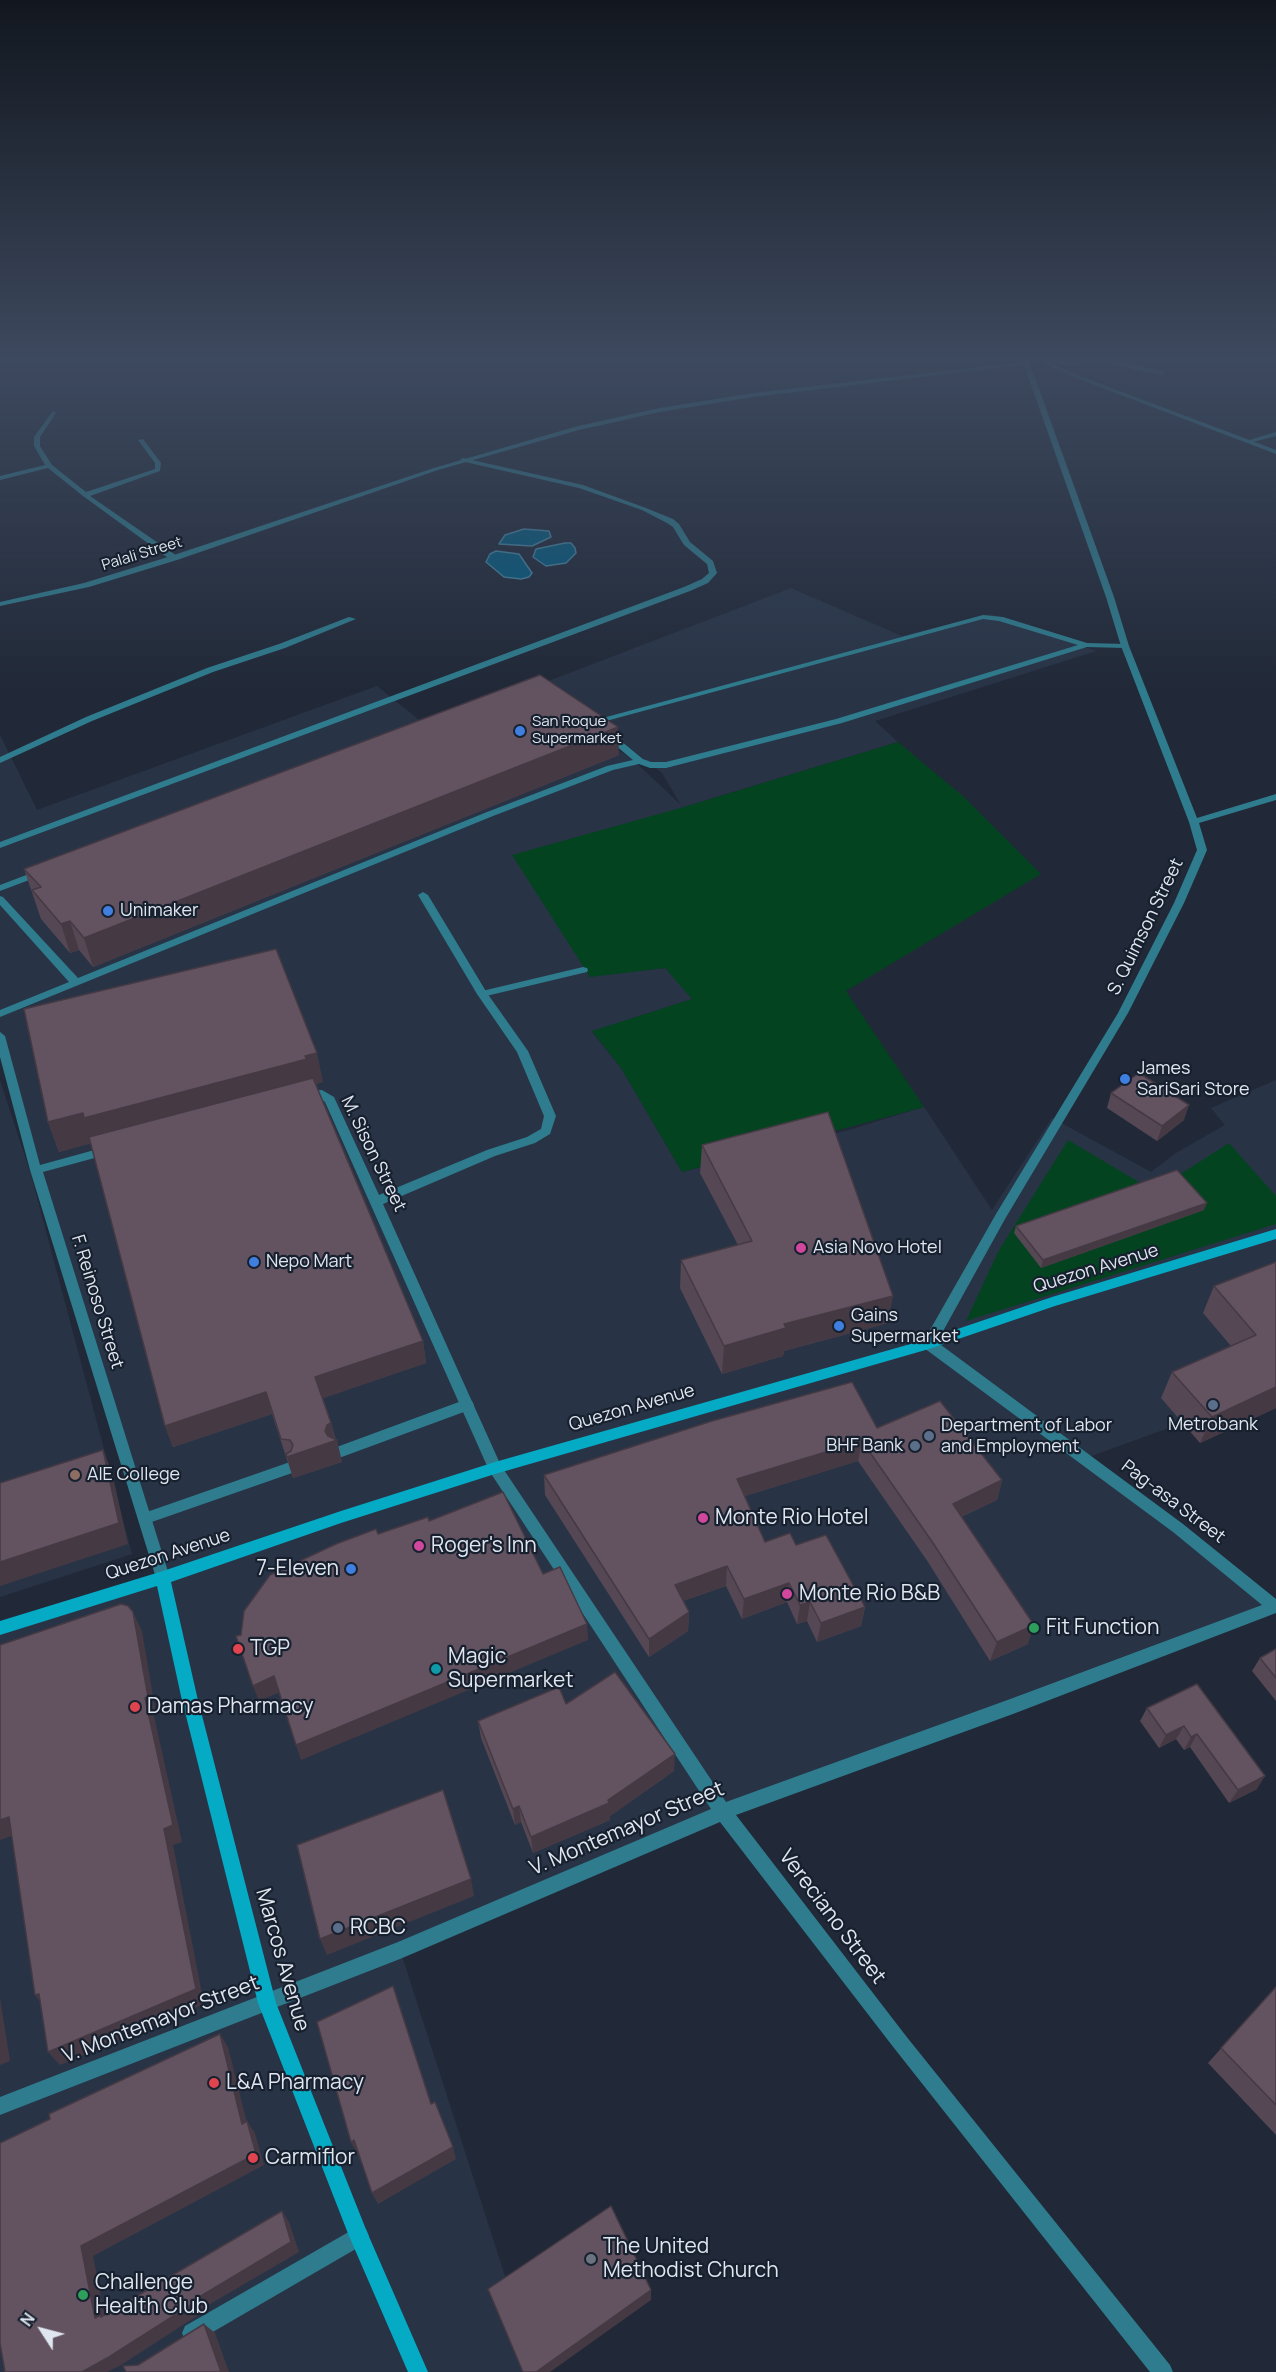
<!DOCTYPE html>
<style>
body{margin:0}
#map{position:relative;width:1276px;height:2372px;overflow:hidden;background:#212938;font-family:Manrope,sans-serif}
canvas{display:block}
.north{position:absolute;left:12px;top:2300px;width:60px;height:60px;-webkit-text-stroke:4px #17202e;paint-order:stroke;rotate:306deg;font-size:16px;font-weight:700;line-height:24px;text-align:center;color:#e0e6f0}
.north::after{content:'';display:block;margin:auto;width:21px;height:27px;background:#e0e6f0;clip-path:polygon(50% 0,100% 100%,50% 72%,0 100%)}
</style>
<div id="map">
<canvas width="1276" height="2372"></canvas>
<div class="north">N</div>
</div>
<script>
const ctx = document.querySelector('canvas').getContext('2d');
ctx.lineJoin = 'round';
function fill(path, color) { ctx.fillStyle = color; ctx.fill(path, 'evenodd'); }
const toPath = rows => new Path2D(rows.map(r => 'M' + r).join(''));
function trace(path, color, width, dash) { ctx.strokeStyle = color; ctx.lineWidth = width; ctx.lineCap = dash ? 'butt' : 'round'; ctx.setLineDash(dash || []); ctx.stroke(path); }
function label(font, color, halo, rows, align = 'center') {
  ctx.font = font + ' Manrope,sans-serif'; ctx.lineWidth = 4.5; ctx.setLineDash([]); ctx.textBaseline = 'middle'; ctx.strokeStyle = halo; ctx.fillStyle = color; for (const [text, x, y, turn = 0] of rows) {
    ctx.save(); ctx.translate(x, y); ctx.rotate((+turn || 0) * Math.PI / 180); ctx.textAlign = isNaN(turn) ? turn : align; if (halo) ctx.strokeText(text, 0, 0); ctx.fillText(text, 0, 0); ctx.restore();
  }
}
fill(toPath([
 [791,588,902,636,991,614,1096,651,875,721,898,742,684,807,590,976,666,968,692,999,592,1032,621,1068,682,1172,849,1130,924,1107,992,1210,1052,1118,1151,1172,1176,1153,1225,1125,1211,1108,1276,1080,1276,1389,1083,1459,1275,1607,723,1812,400,1950,522,2329,544,2372,0,2372,0,1628,162,1579,0,1036,0,735,37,810,377,686,428,727,578,723,632,759,681,805,662,773,546,682],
 [0,1080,31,1175,132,1554,0,1597]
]), '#283446');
fill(toPath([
 [898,742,964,797,1041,874,846,991,924,1107,682,1172,621,1068,592,1031,692,999,665,968,590,977,512,855,684,807],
 [1068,1140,1154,1191,1229,1143,1276,1196,1276,1224,966,1321,998,1252]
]), '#034320');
const water = toPath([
 [524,529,549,531,551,537,532,546,499,544,505,535,524,529],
 [565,543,571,543,575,548,576,553,566,563,546,566,533,557,536,549,565,543],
 [496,551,519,554,532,573,529,577,521,579,504,577,486,562,490,554,496,551]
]);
fill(water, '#025a7e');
trace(water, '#4584a0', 1.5);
trace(toPath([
 [1047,361,1064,363,1082,361],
 [1107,361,1162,373]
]), '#4584a0', 4.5);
fill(toPath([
 [983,615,1003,617,1087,643,1125,644,1129,646,1125,648,1087,647,842,723,666,768,650,768,639,764,613,770,493,816,0,1017,0,1010,69,982,0,905,0,896,3,897,78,978,487,812,607,766,633,760,604,736,604,732,610,732,643,759,651,762,666,762,836,719,1078,645,999,621,983,619,595,724,588,722,983,615],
 [42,869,45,870,45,874,0,891,0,885,42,869],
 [583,967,587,968,588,970,587,972,482,997,477,994,482,991,583,967],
 [467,1399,472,1401,474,1405,472,1409,339,1458,334,1456,332,1452,334,1448,467,1399],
 [290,1462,295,1464,297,1468,295,1472,146,1524,141,1522,139,1518,141,1514,290,1462],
 [359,2226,366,2229,369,2236,366,2243,199,2340,192,2343,185,2340,182,2333,185,2326,359,2226]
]), '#2e7c8d');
fill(toPath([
 [53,411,56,413,40,437,40,446,52,465,86,492,155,469,155,463,138,440,143,439,161,463,160,471,90,496,177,556,177,560,171,560,83,496,48,468,0,480,0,476,45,465,34,446,34,437,53,411],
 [1276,432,1276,436,1249,443,1246,441,1276,432],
 [463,458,583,485,646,508,673,519,679,524,690,542,713,561,717,573,708,583,690,591,0,848,0,842,684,587,702,579,709,573,707,564,684,545,673,527,667,523,642,510,579,488,461,461,460,460,463,458],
 [349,617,356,619,285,648,213,672,92,721,0,763,0,757,86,717,207,668,279,644,349,617],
 [423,892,428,895,487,993,528,1051,556,1116,550,1134,535,1143,495,1156,383,1204,502,1468,500,1472,495,1474,490,1472,488,1468,325,1102,320,1098,305,1099,299,1095,305,1091,322,1090,334,1097,379,1195,487,1150,527,1137,541,1129,544,1116,517,1052,477,994,418,895,423,892],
 [0,1032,5,1036,40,1165,109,1146,115,1150,113,1153,43,1172,170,1578,168,1583,163,1585,158,1583,156,1578,30,1170,0,1057,0,1032]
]), '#2e7c8d');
fill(toPath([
 [1029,361,1114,597,1129,646,1197,818,1276,794,1276,800,1199,823,1207,850,1184,903,1128,1013,1005,1219,937,1342,1183,1524,1276,1599,1276,1613,1013,1714,736,1815,906,2036,1170,2365,1173,2372,1150,2372,894,2048,720,1822,400,1959,0,2115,0,2097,398,1942,711,1809,490,1472,488,1468,490,1464,495,1462,500,1464,726,1802,1013,1698,1262,1605,1173,1532,924,1348,922,1344,996,1214,1118,1013,1174,903,1197,850,1189,822,1121,646,1106,597,1024,365,753,397,660,412,579,430,438,470,177,560,89,587,0,606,0,602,84,583,171,556,434,468,578,426,660,408,753,393,1029,361],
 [1039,361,1046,361,1080,376,1276,450,1276,454,1076,378,1039,361]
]), '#2e7c8d');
fill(toPath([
 [1276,1229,1276,1239,1055,1306,929,1349,495,1474,341,1523,171,1582,197,1696,276,2003,367,2232,428,2372,408,2372,349,2236,258,2003,181,1696,157,1586,0,1635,0,1621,163,1571,341,1511,495,1462,928,1339,1052,1297,1276,1229]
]), '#05aac5');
fill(toPath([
 [619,755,93,967,79,950,70,953,41,919,24,869],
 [323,1082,316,1084,423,1341,426,1363,323,1398,331,1423,342,1462,293,1478,272,1414,173,1447,165,1426,91,1143,59,1152,48,1122],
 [1111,1093,1184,1120,1157,1141,1107,1108],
 [702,1145,888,1323,784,1351,783,1356,722,1374,680,1288,681,1260,738,1245,700,1173],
 [1204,1210,1041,1268,1014,1233,1016,1226],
 [1276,1262,1276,1408,1200,1443,1161,1398,1172,1372,1231,1346,1203,1313,1214,1286],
 [877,1428,1002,1480,997,1500,961,1517,1028,1644,990,1661,928,1562,858,1461,745,1496,765,1542,796,1545,865,1607,861,1626,817,1642,807,1621,797,1624,787,1602,742,1619,726,1586,683,1601,689,1612,688,1631,649,1657,545,1495,544,1475],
 [1276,1649,1276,1701,1252,1671,1260,1658],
 [1197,1684,1257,1789,1229,1803,1190,1747,1184,1750,1176,1739,1159,1748,1140,1721,1147,1708],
 [566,1704,674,1771,610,1816,610,1820,533,1853,521,1822,515,1825,481,1738,478,1721],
 [1276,1987,1276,2135,1208,2063]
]), '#554753');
fill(toPath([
 [618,727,619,755,93,967,84,938],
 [70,921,79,950,70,953,61,924],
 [317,1053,323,1082,59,1152,48,1122],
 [1189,1105,1184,1120,1157,1141,1162,1126],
 [1207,1203,1204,1210,1041,1268,1043,1260],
 [893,1296,888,1323,784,1351,783,1356,722,1374,724,1346,784,1324],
 [423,1341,426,1363,321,1399,315,1377],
 [1276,1387,1276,1408,1200,1443,1212,1417],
 [266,1392,272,1414,173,1447,165,1426],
 [331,1423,335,1440,337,1440,342,1462,293,1478,287,1457,325,1431,327,1425],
 [862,1441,858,1461,735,1499,737,1479],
 [103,1450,112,1472,128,1544,0,1586,0,1562],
 [1002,1480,997,1500,947,1523,953,1504],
 [727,1566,726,1586,674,1604,675,1585],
 [789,1583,787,1602,742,1619,744,1599],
 [810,1602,807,1621,797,1624,800,1605],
 [865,1607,861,1626,817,1642,821,1623],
 [133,1612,142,1631,156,1714,154,1716,182,1842,173,1845,204,2004,60,2065,48,2052,164,1829],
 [689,1612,688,1631,649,1657,649,1639],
 [587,1624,588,1640,301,1760,296,1745],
 [1034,1625,1028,1644,990,1661,997,1642],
 [274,1676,280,1692,259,1701,253,1686],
 [1184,1726,1176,1739,1159,1748,1166,1735],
 [1197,1734,1190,1747,1184,1750,1191,1737],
 [675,1754,674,1771,610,1816,610,1820,533,1853,531,1837,608,1800],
 [1265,1776,1257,1789,1229,1803,1238,1790],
 [519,1806,521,1822,515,1825,513,1809],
 [9,1817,20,1833,0,1840,0,1820],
 [471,1879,474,1896,327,1955,320,1939],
 [39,1994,47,2010,35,1995],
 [0,1998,10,2061,0,2065],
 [220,2034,228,2047,250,2135,242,2124],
 [247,2121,255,2133,264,2165,93,2256,105,2318,95,2318,81,2246],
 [354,2140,360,2152,357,2154,351,2142],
 [453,2147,456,2159,378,2204,372,2193],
 [282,2211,289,2222,299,2252,205,2307,206,2310,121,2365,107,2372,82,2372,196,2299],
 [651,2290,651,2300,550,2372,536,2372],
 [204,2324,215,2333,229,2372,221,2372]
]), '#453a44');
const building = toPath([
 [540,675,618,727,84,938,70,921,61,924,32,890,41,887,24,869,540,675],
 [276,949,317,1053,305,1056,307,1059,84,1118,83,1113,48,1122,24,1009,276,949],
 [1139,1073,1189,1105,1162,1126,1111,1093,1139,1073],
 [313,1078,423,1341,315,1377,331,1423,327,1425,325,1431,328,1436,337,1440,287,1457,286,1454,291,1451,293,1445,290,1440,281,1439,266,1392,165,1426,89,1137,313,1078],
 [828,1112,893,1296,784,1324,786,1328,724,1346,681,1260,752,1241,702,1145,828,1112],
 [1177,1170,1207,1203,1043,1260,1016,1226,1177,1170],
 [1276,1262,1276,1387,1212,1417,1172,1372,1256,1335,1214,1286,1276,1262],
 [852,1382,877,1428,940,1401,1002,1480,953,1504,1034,1625,997,1642,933,1543,862,1441,737,1479,765,1542,790,1533,796,1545,826,1535,865,1607,821,1623,810,1602,800,1605,789,1583,744,1599,727,1566,675,1585,689,1612,649,1639,544,1475,712,1421,852,1382],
 [103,1450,119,1523,0,1562,0,1483,103,1450],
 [503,1492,543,1574,560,1567,587,1624,296,1745,274,1676,253,1686,236,1636,241,1635,244,1611,270,1575,336,1544,376,1529,378,1534,428,1517,429,1521,503,1492],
 [121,1604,128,1606,133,1612,148,1697,145,1698,173,1825,164,1829,196,1989,48,2052,39,1994,35,1995,9,1817,0,1820,0,1645,121,1604],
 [1276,1649,1276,1678,1260,1658,1276,1649],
 [615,1672,675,1754,608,1800,609,1803,531,1837,519,1806,513,1809,478,1721,559,1687,566,1704,615,1672],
 [1197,1684,1265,1776,1238,1790,1197,1734,1191,1737,1184,1726,1166,1735,1147,1708,1197,1684],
 [443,1790,471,1879,320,1939,297,1845,443,1790],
 [393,1986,431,2104,435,2102,453,2147,372,2193,354,2140,351,2142,317,2022,393,1986],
 [1276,1987,1276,2105,1221,2048,1276,1987],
 [220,2034,242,2124,247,2121,256,2154,81,2246,95,2318,101,2315,101,2317,282,2211,291,2242,196,2299,197,2301,109,2357,82,2372,5,2372,0,2343,0,2143,50,2119,49,2114,220,2034],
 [611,2206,651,2290,536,2372,523,2372,488,2289,611,2206],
 [204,2324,221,2372,126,2372,123,2366,138,2365,204,2324]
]);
fill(building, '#635361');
trace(building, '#453a44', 1.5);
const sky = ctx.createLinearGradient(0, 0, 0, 693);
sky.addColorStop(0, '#12171f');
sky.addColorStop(0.52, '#3d495e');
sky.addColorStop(1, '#3d495e00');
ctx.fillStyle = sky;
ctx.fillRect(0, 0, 1276, 693);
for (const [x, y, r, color] of [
 [520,731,6,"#3f7fe0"],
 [108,911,6,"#3f7fe0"],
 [1125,1079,6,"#3f7fe0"],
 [801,1248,6,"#d1479c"],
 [254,1262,6,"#3f7fe0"],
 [839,1326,6,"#3f7fe0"],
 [1213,1405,6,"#5c6f8a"],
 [929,1436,6,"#5c6f8a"],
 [915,1446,6,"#5c6f8a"],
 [75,1475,6,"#8d6e63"],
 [703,1518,6,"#d1479c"],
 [419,1546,6,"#d1479c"],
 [351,1569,6,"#3f7fe0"],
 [787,1594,6,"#d1479c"],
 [1034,1628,6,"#2e9e5b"],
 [238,1649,6,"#e0444e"],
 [436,1669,6,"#0f9aa8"],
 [135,1707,6,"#e0444e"],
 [338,1928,6,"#5c6f8a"],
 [214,2083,6,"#e0444e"],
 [253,2158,6,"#e0444e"],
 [591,2259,6,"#6b7280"],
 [83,2295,6,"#2e9e5b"]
]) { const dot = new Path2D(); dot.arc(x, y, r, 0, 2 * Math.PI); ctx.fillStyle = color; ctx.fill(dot); trace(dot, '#17202e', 2); }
label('15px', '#e0e6f0', '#17202e', [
 ["Palali Street",142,554,-17]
]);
label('15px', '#e0e6f0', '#17202e', [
 ["San Roque",532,722],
 ["Supermarket",532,739]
], 'left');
label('18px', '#e0e6f0', '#17202e', [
 ["Unimaker",120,911],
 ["James",1137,1069],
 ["SariSari Store",1137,1090],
 ["Asia Novo Hotel",813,1248],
 ["Nepo Mart",266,1262],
 ["Gains",851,1316],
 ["Supermarket",851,1337],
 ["Metrobank",1213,1425,"center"],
 ["Department of Labor",941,1426],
 ["and Employment",941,1447],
 ["BHF Bank",903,1446,"right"],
 ["AIE College",87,1475]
], 'left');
label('18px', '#e0e6f0', '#17202e', [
 ["S. Quimson Street",1146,927,-64],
 ["M. Sison Street",373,1154,64],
 ["Quezon Avenue",1096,1269,-17],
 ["F. Reinoso Street",97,1302,73],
 ["Quezon Avenue",632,1408,-16],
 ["Pag-asa Street",1173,1502,37],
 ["Quezon Avenue",168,1555,-18]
]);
label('21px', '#e0e6f0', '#17202e', [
 ["Monte Rio Hotel",715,1518],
 ["Roger's Inn",431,1546],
 ["7-Eleven",339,1569,"right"],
 ["Monte Rio B&B",799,1594],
 ["Fit Function",1046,1628],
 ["TGP",250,1649],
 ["Magic",448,1657],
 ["Supermarket",448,1681],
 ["Damas Pharmacy",147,1707],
 ["RCBC",350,1928],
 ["L&A Pharmacy",226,2083],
 ["Carmiflor",265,2158],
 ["The United",603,2247],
 ["Methodist Church",603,2271],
 ["Challenge",95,2283],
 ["Health Club",95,2307]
], 'left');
label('21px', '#e0e6f0', '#17202e', [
 ["V. Montemayor Street",627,1829,-23],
 ["Vereciano Street",832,1917,53],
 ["Marcos Avenue",282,1960,74],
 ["V. Montemayor Street",161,2020,-21]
]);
</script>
